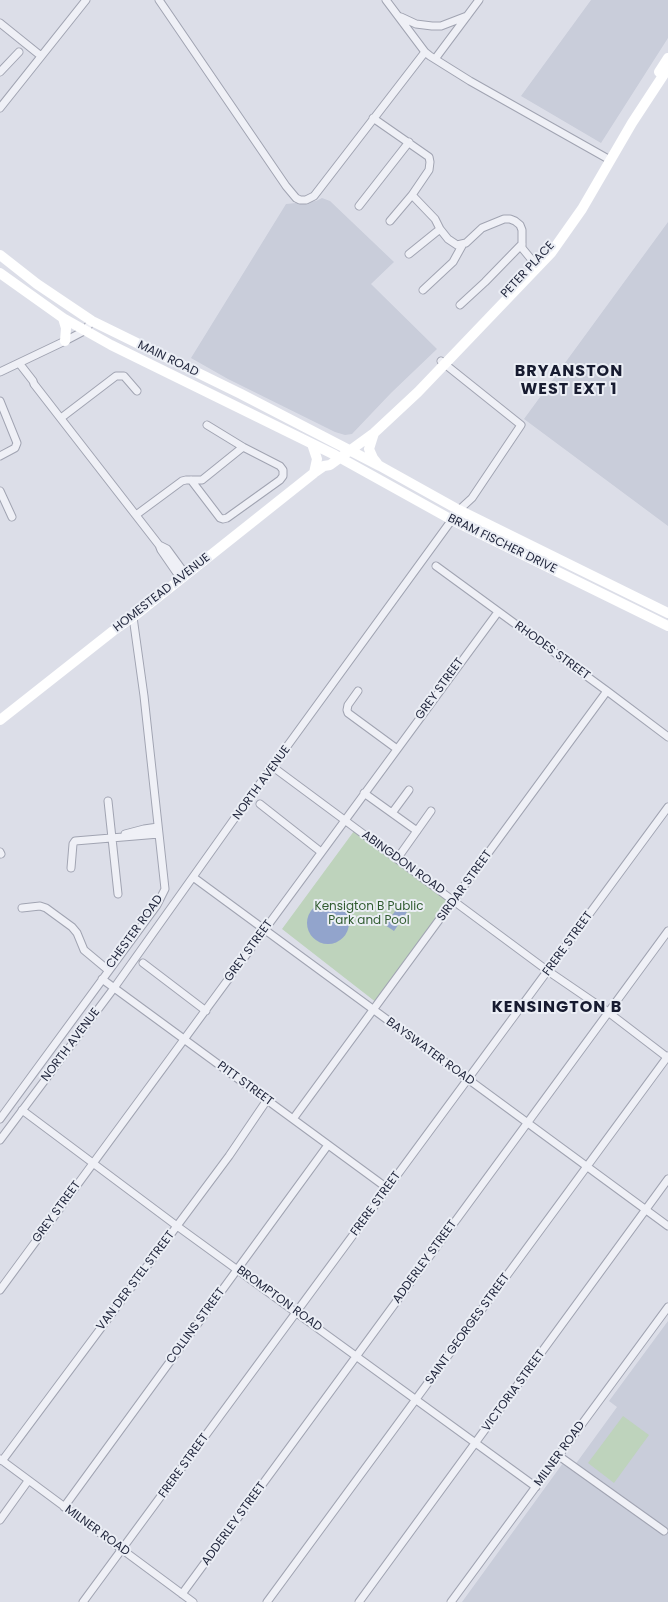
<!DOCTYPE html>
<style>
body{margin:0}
canvas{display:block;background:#dcdee8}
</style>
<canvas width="668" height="1602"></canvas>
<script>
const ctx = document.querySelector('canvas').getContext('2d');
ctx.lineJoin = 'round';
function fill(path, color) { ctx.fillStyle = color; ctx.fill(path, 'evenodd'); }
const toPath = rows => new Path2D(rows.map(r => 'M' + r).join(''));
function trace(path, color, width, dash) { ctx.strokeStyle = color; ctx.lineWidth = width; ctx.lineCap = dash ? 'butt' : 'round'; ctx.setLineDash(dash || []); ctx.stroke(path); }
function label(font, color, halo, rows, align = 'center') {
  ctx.font = font + ' Poppins,sans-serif'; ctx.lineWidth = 4; ctx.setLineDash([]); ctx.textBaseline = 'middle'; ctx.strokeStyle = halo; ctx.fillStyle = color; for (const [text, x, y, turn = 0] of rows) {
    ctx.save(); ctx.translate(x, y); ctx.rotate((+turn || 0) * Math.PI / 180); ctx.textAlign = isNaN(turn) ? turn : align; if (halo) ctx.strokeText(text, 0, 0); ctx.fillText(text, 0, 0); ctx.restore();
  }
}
fill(toPath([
 [591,0,668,0,668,38,601,143,521,96],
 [322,198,330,201,394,262,371,284,437,349,391,393,352,434,345,435,335,432,228,379,191,358,286,204,316,201],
 [668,222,668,526,524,419],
 [668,1321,668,1602,462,1602,563,1463,572,1469,617,1407,609,1401]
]), '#c9cdda');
fill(toPath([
 [357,827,457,900,377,1003,282,929],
 [623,1416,649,1435,614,1483,588,1463]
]), '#bed3bc');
fill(toPath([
 '307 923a21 21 0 1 1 42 0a21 21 0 1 1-42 0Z',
 [399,906,407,912,394,931,385,925]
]), '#92a4cc');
const street = toPath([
 [159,0,286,186,296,198,300,200,306,200,314,196,425,52],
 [386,0,425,52,430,56,470,81,610,160],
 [401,17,416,24,432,26,441,26,467,16],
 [0,23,41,56],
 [435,59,479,0],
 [0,72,19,52],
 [0,108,86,0],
 [373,118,429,157,430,162,429,170,412,195],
 [359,206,409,142],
 [390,221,412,195,435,219,440,229,448,239,457,245,466,243,482,228,504,219,510,219,515,221,520,225,522,230,522,248,536,265],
 [409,254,440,229],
 [423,290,453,262,463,244],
 [460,305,485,282,522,244],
 [19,363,33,381,34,384,159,545,161,550,181,579],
 [0,372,65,341,84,331,92,321],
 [0,401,17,443,15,448,0,456],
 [61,418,116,376,124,376,137,391],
 [207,425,243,447],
 [0,491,12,517],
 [136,515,182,481,186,480,202,480,243,447,280,466,283,470,283,476,280,480,227,518,223,519,220,518,191,480],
 [159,545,167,549,186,575],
 [436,566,607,691,668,737],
 [358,691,348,705,347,710,348,713,397,749],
 [273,767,548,971,608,1012,668,1058],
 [364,793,417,831],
 [108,801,118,894],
 [260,804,321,852],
 [392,813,409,790],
 [125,834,144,829,158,827],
 [0,852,1,854],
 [397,859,431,811],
 [71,868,73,844,75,841,159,834],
 [193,877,668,1226],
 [22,908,40,906,46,908,72,927,77,933,84,950,108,970],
 [143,963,206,1011],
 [102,979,387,1188],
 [22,1110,177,1226,536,1487],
 [0,1119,157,905,165,889,144,696,133,617],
 [293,1119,607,691],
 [0,1140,114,988,232,822,459,510,472,498,521,425,441,361],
 [0,1290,498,612],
 [559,1456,664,1531],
 [0,1459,193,1602],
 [2,1461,229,1156,267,1100],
 [64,1507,328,1145],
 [0,1520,28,1481],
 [182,1594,668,931],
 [83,1602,668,807],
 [267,1602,668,1056],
 [359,1602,668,1179],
 [451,1602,668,1307]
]);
trace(street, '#a1a4b2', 9);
trace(street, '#eff0f6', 7);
trace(toPath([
 [659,72,668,58],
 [0,255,37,284,92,321,241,394,380,466,459,510,668,613],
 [0,273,63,318,111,345,335,455,452,520,668,626],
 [63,318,66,328,65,341],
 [374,433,369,449,373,458,377,463],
 [312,444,317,459,314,473],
 [0,720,113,631,133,617,314,473,324,466,330,465,374,433,418,392,551,253,582,209,632,123,668,68]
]), '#fff', 10);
label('12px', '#24293f', '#ebeef5', [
 ["PETER PLACE",528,270,-47],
 ["MAIN ROAD",168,359,26],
 ["BRAM FISCHER DRIVE",502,544,26],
 ["HOMESTEAD AVENUE",162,593,-38],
 ["RHODES STREET",552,651,36],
 ["GREY STREET",440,689,-54],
 ["NORTH AVENUE",262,783,-54],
 ["ABINGDON ROAD",403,863,36],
 ["SIRDAR STREET",465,886,-54],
 ["CHESTER ROAD",135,932,-54],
 ["FRERE STREET",568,944,-54],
 ["GREY STREET",249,951,-54],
 ["NORTH AVENUE",71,1045,-53],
 ["BAYSWATER ROAD",430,1052,36],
 ["PITT STREET",245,1084,36],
 ["FRERE STREET",376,1204,-54],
 ["GREY STREET",57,1212,-54],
 ["ADDERLEY STREET",425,1262,-54],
 ["VAN DER STEL STREET",136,1281,-53],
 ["BROMPTON ROAD",279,1299,36],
 ["COLLINS STREET",196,1326,-54],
 ["SAINT GEORGES STREET",468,1329,-54],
 ["VICTORIA STREET",514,1391,-54],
 ["MILNER ROAD",560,1454,-54],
 ["FRERE STREET",184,1466,-54],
 ["ADDERLEY STREET",234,1524,-54],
 ["MILNER ROAD",97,1531,36]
]);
label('12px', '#315c30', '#ebeef5', [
 ["Kensigton B Public",369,907],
 ["Park and Pool",369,921]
]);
ctx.letterSpacing = '1px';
label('bold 16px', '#171b30', '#ebeef5', [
 ["BRYANSTON",569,372],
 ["WEST EXT 1",569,390],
 ["KENSINGTON B",557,1008]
]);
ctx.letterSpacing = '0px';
</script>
